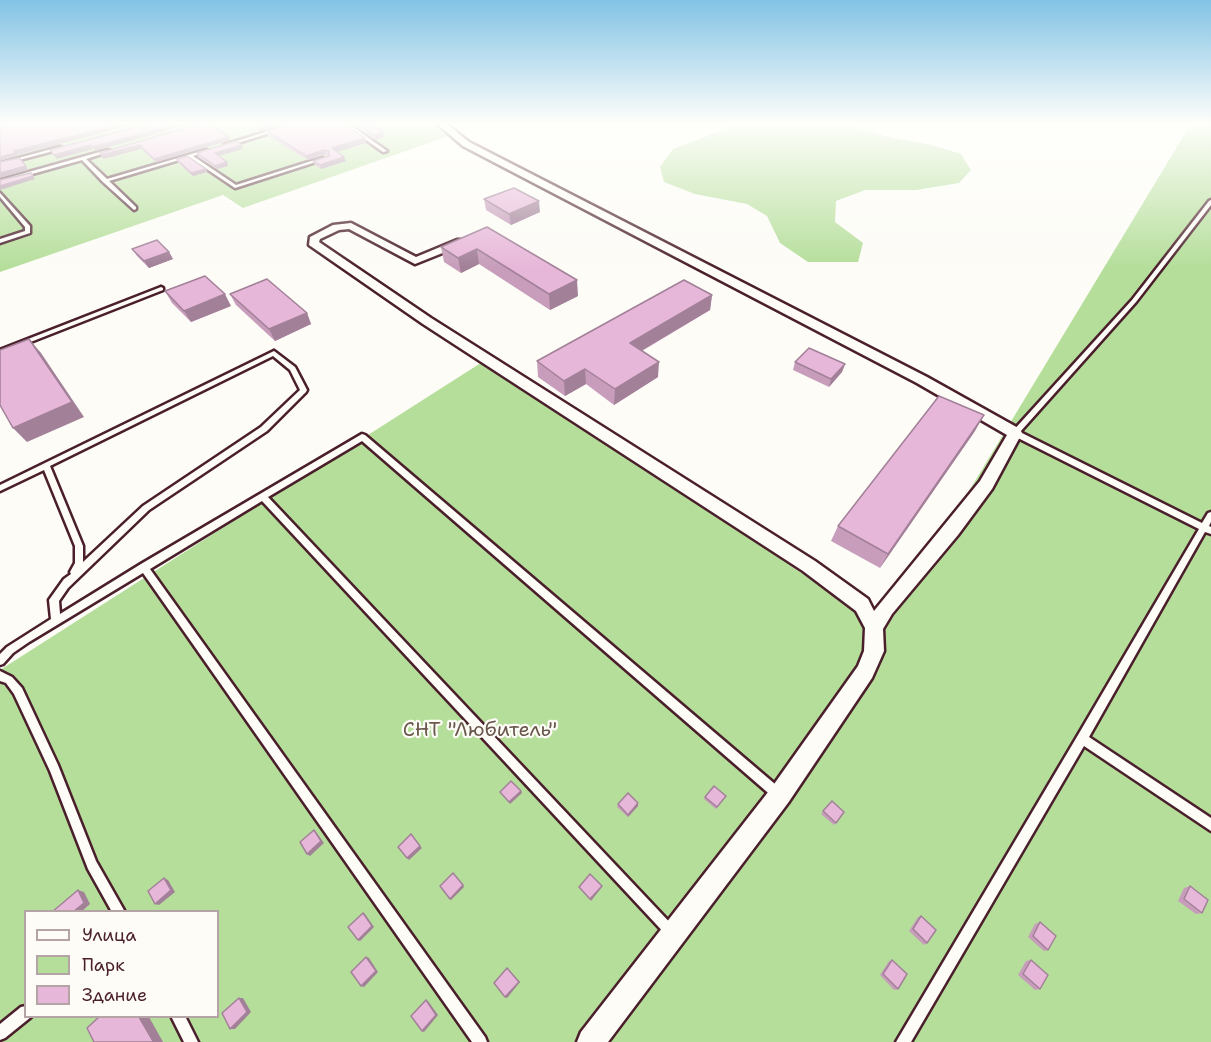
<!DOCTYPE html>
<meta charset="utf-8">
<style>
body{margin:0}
#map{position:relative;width:1211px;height:1042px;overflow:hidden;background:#fdfcf7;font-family:"Shantell Sans",sans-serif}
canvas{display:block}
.legend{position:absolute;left:24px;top:910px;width:195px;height:108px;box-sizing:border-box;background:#fdfcf7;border:2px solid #b5a4a5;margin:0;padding:8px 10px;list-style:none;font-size:18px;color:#4a1f2b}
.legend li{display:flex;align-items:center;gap:12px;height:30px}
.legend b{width:30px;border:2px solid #b5a4a5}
</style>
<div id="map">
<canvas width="1211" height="1042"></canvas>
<ul class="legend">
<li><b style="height:8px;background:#fdfcf7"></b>Улица</li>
<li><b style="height:16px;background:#b5de9a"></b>Парк</li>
<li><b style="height:16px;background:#e7b7d9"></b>Здание</li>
</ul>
</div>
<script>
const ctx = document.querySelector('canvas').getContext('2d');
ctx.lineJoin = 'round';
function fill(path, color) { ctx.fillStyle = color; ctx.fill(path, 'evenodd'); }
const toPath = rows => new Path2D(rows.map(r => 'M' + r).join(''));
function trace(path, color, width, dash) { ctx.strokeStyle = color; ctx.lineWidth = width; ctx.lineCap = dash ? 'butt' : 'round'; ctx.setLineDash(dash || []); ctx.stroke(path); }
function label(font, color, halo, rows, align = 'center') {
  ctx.font = font + ' "Shantell Sans",sans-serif'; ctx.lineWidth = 4.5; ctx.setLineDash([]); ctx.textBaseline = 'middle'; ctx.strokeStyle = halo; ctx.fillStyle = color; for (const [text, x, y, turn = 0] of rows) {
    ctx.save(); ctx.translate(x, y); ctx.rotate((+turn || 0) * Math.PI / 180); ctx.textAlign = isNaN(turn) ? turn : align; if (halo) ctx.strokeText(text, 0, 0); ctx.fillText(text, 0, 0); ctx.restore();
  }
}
fill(toPath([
 [0,122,437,122,454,134,243,208,223,195,0,272],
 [743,122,838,122,889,137,932,145,961,154,971,170,959,183,916,190,865,190,836,201,835,222,863,243,858,262,808,262,780,243,767,216,747,204,695,194,664,182,660,167,673,149],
 [1192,122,1211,122,1211,1042,0,1042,0,670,487,359,885,630],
 [26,912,218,912,218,1016,26,1016]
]), '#b5de9a');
const lane = toPath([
 [7,122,13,122,0,126,0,124,7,122],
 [341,122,346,122,387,151,383,152,341,122],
 [275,129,279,130,228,146,224,145,275,129],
 [59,147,61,147,61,149,0,165,0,163,59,147],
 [107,150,111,151,86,159,107,179,205,150,207,150,207,152,193,156,236,185,321,158,325,159,235,188,189,157,109,181,136,207,136,209,134,210,103,182,82,160,0,183,0,180,107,150],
 [0,193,30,226,30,233,0,243,0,239,25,231,25,227,0,197,0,193],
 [1211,200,1211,205,1136,302,1020,432,1202,523,1208,513,1211,512,1211,522,1209,526,1211,527,1211,534,1205,532,1089,737,1211,818,1211,831,1084,746,911,1042,896,1042,1078,735,1199,529,1012,435,1011,433,1132,300,1209,201,1211,200],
 [161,287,163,288,163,290,0,354,0,350,161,287],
 [274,351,295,367,307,390,306,392,267,431,149,510,68,588,59,601,60,614,141,564,362,434,365,435,782,790,784,794,782,798,778,800,774,798,362,441,268,497,676,929,678,933,676,937,672,939,668,937,262,501,150,569,485,1037,487,1042,472,1042,143,573,29,642,13,653,3,664,0,665,0,654,7,647,51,619,49,600,64,579,71,574,70,572,75,563,75,546,44,470,0,491,0,485,274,351],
 [273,356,290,370,300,390,261,427,143,506,83,562,83,546,50,466,273,356],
 [0,671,12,677,22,688,58,765,96,861,125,912,112,912,88,869,50,771,14,694,6,683,0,681,0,671],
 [26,1006,26,1016,31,1017,5,1038,0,1040,0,1024,21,1007,26,1006],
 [171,1016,185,1016,198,1042,184,1042,171,1016]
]);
const street = toPath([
 [435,122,444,122,469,142,927,377,1020,429,1022,433,992,489,958,535,892,614,883,629,884,651,872,678,788,803,608,1042,577,1042,581,1032,772,787,858,666,864,651,865,628,856,611,803,571,423,324,309,245,310,237,333,225,351,223,416,257,457,240,465,240,465,244,415,264,349,229,339,230,320,239,319,242,431,318,815,561,868,599,874,611,980,481,1007,435,917,383,463,146,435,122]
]);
trace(lane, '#4a1f2b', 5);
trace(street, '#4a1f2b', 5);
fill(lane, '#fdfcf7');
fill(street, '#fdfcf7');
fill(toPath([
 [206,122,230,140,156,162,141,149,103,159,100,153],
 [249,122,291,122,261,131],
 [350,122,374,122,377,128,384,137,375,140],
 [267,131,366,143,337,152,346,161,321,169,315,165,313,161,329,156,325,155,308,160,268,136],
 [243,149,219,156,228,166,217,169,198,157,197,153],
 [177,159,206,169,207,172,193,176,178,163],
 [484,199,540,212,511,225,486,210],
 [487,227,578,296,550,310,479,264,461,273,444,262,441,247],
 [132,249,169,252,173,259,149,268,137,256],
 [165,291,231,306,191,322,172,303],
 [230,294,307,313,311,324,275,341,236,305],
 [712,295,710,310,642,351,658,377,614,405,586,384,565,396,538,377,537,361],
 [795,362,845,364,842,372,829,387,793,370],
 [975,431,880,568,831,541,838,526],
 [726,796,716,809,704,799,705,797],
 [832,801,844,812,834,825,821,814],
 [638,803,638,806,628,817,617,807,618,804],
 [1190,886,1202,913,1196,914,1178,901,1184,888],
 [921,916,927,943,924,945,909,931,918,917],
 [1040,922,1048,950,1044,951,1028,937,1035,924],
 [892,960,898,989,894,990,880,975,889,961],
 [1031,960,1040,989,1035,990,1018,975,1026,961]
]), '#c79dbb');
fill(toPath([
 [129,122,144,122,16,155,17,156,0,161,0,157,14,151],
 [185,122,198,122,95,151,93,147],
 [275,122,291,122,261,131,260,126],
 [383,132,384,137,375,140,374,135],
 [229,137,230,140,156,162,154,159],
 [365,138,366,143,333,153,332,148],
 [91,145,93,149,57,159,54,155],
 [140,145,141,149,103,159,101,155],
 [242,145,243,149,217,156,215,153],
 [324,150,325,155,308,160,306,156],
 [344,157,346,161,321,169,320,165],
 [227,162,228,166,217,169,215,166],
 [26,166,28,170,0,178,0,173],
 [206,169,207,172,193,176,191,173],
 [33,176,35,179,0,190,0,186],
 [539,201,540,212,511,225,509,214],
 [477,249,479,264,461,273,458,258],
 [169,252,173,259,149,268,144,261],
 [577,280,578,296,550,310,549,294],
 [225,294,231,306,191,322,184,311],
 [712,295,710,310,629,358,630,343],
 [307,313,311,324,275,341,269,329],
 [29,339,41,353,84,417,27,442,13,428],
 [659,362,658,377,614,405,615,389],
 [845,364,842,372,829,387,831,379],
 [585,369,586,384,565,396,564,381],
 [984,415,975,431,880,568,888,554],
 [521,791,522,793,510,804,509,802],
 [638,803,638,806,628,817,628,815],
 [314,830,316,832,324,843,310,856,307,854],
 [420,846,422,848,409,860,407,858],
 [164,878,168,880,175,892,159,905,155,904],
 [463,885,464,887,451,900,450,899],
 [602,886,602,887,591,901,590,899],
 [78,890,84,892,90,904,81,912,73,912],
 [363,913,365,914,374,927,360,941,358,940],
 [366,957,369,958,378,972,364,987,361,986],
 [507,968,520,982,507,998,505,997],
 [239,998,243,998,251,1012,235,1029,230,1029],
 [426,1000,428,1001,438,1015,424,1032,422,1031],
 [139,1017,149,1017,163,1042,152,1042]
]), '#a28098');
const building = toPath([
 [17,122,129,122,14,151,15,153,0,157,0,126,17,122],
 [155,122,185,122,93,147,91,145,54,155,50,150,155,122],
 [206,122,229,137,154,159,140,145,101,155,100,153,206,122],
 [253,122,275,122,260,126,253,122],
 [297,122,342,122,365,138,332,148,344,157,320,165,313,161,329,156,329,151,324,150,306,156,267,131,297,122],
 [355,122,374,122,377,123,372,125,383,132,374,135,355,122],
 [236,141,242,145,215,153,227,162,215,166,197,153,236,141],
 [187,156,206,169,191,173,177,159,187,156],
 [19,158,26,166,0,173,0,162,19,158],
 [31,173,33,176,0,186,0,180,31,173],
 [514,188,539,201,509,214,484,199,514,188],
 [487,227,577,280,549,294,477,249,458,258,441,247,487,227],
 [157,240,169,252,144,261,132,249,157,240],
 [205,276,225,294,184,311,165,291,205,276],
 [267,279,307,313,269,329,230,294,267,279],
 [684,280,712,295,630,343,659,362,615,389,585,369,564,381,537,361,684,280],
 [29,339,72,402,13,428,0,405,0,350,29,339],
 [809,348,845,364,831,379,795,362,809,348],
 [939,396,984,415,888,554,838,526,939,396],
 [511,781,521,791,509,802,500,792,511,781],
 [714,786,726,796,717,807,705,797,714,786],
 [628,793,638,803,628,815,618,804,628,793],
 [832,801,844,812,836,823,823,811,832,801],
 [314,830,321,841,307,854,300,842,314,830],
 [411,834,420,846,407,858,398,847,411,834],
 [453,873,463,885,450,899,440,886,453,873],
 [590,874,602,886,590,899,579,887,590,874],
 [164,878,171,890,155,904,148,891,164,878],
 [1190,886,1208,900,1202,913,1184,899,1190,886],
 [78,890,84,903,73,912,52,912,78,890],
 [363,913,372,926,358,940,348,927,363,913],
 [921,916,936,930,927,943,913,929,921,916],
 [1040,922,1056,936,1048,950,1033,936,1040,922],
 [366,957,376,971,361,986,351,972,366,957],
 [892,960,907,974,898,989,883,974,892,960],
 [1031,960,1048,975,1040,989,1023,974,1031,960],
 [507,968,519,982,505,997,494,983,507,968],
 [239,998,247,1012,230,1029,222,1013,239,998],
 [426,1000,436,1015,422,1031,411,1016,426,1000],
 [99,1017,139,1017,153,1041,152,1042,94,1042,87,1028,99,1017]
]);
fill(building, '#e7b7d9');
trace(building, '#a28098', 1.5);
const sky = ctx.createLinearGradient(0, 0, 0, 268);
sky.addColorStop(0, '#82c3e5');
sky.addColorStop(0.46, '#fefefb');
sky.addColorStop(1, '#fefefb00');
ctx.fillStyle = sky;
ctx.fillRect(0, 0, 1211, 268);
label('20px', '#6a584c', '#fdfcf7', [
 ["СНТ \"Любитель\"",480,731]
]);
</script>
